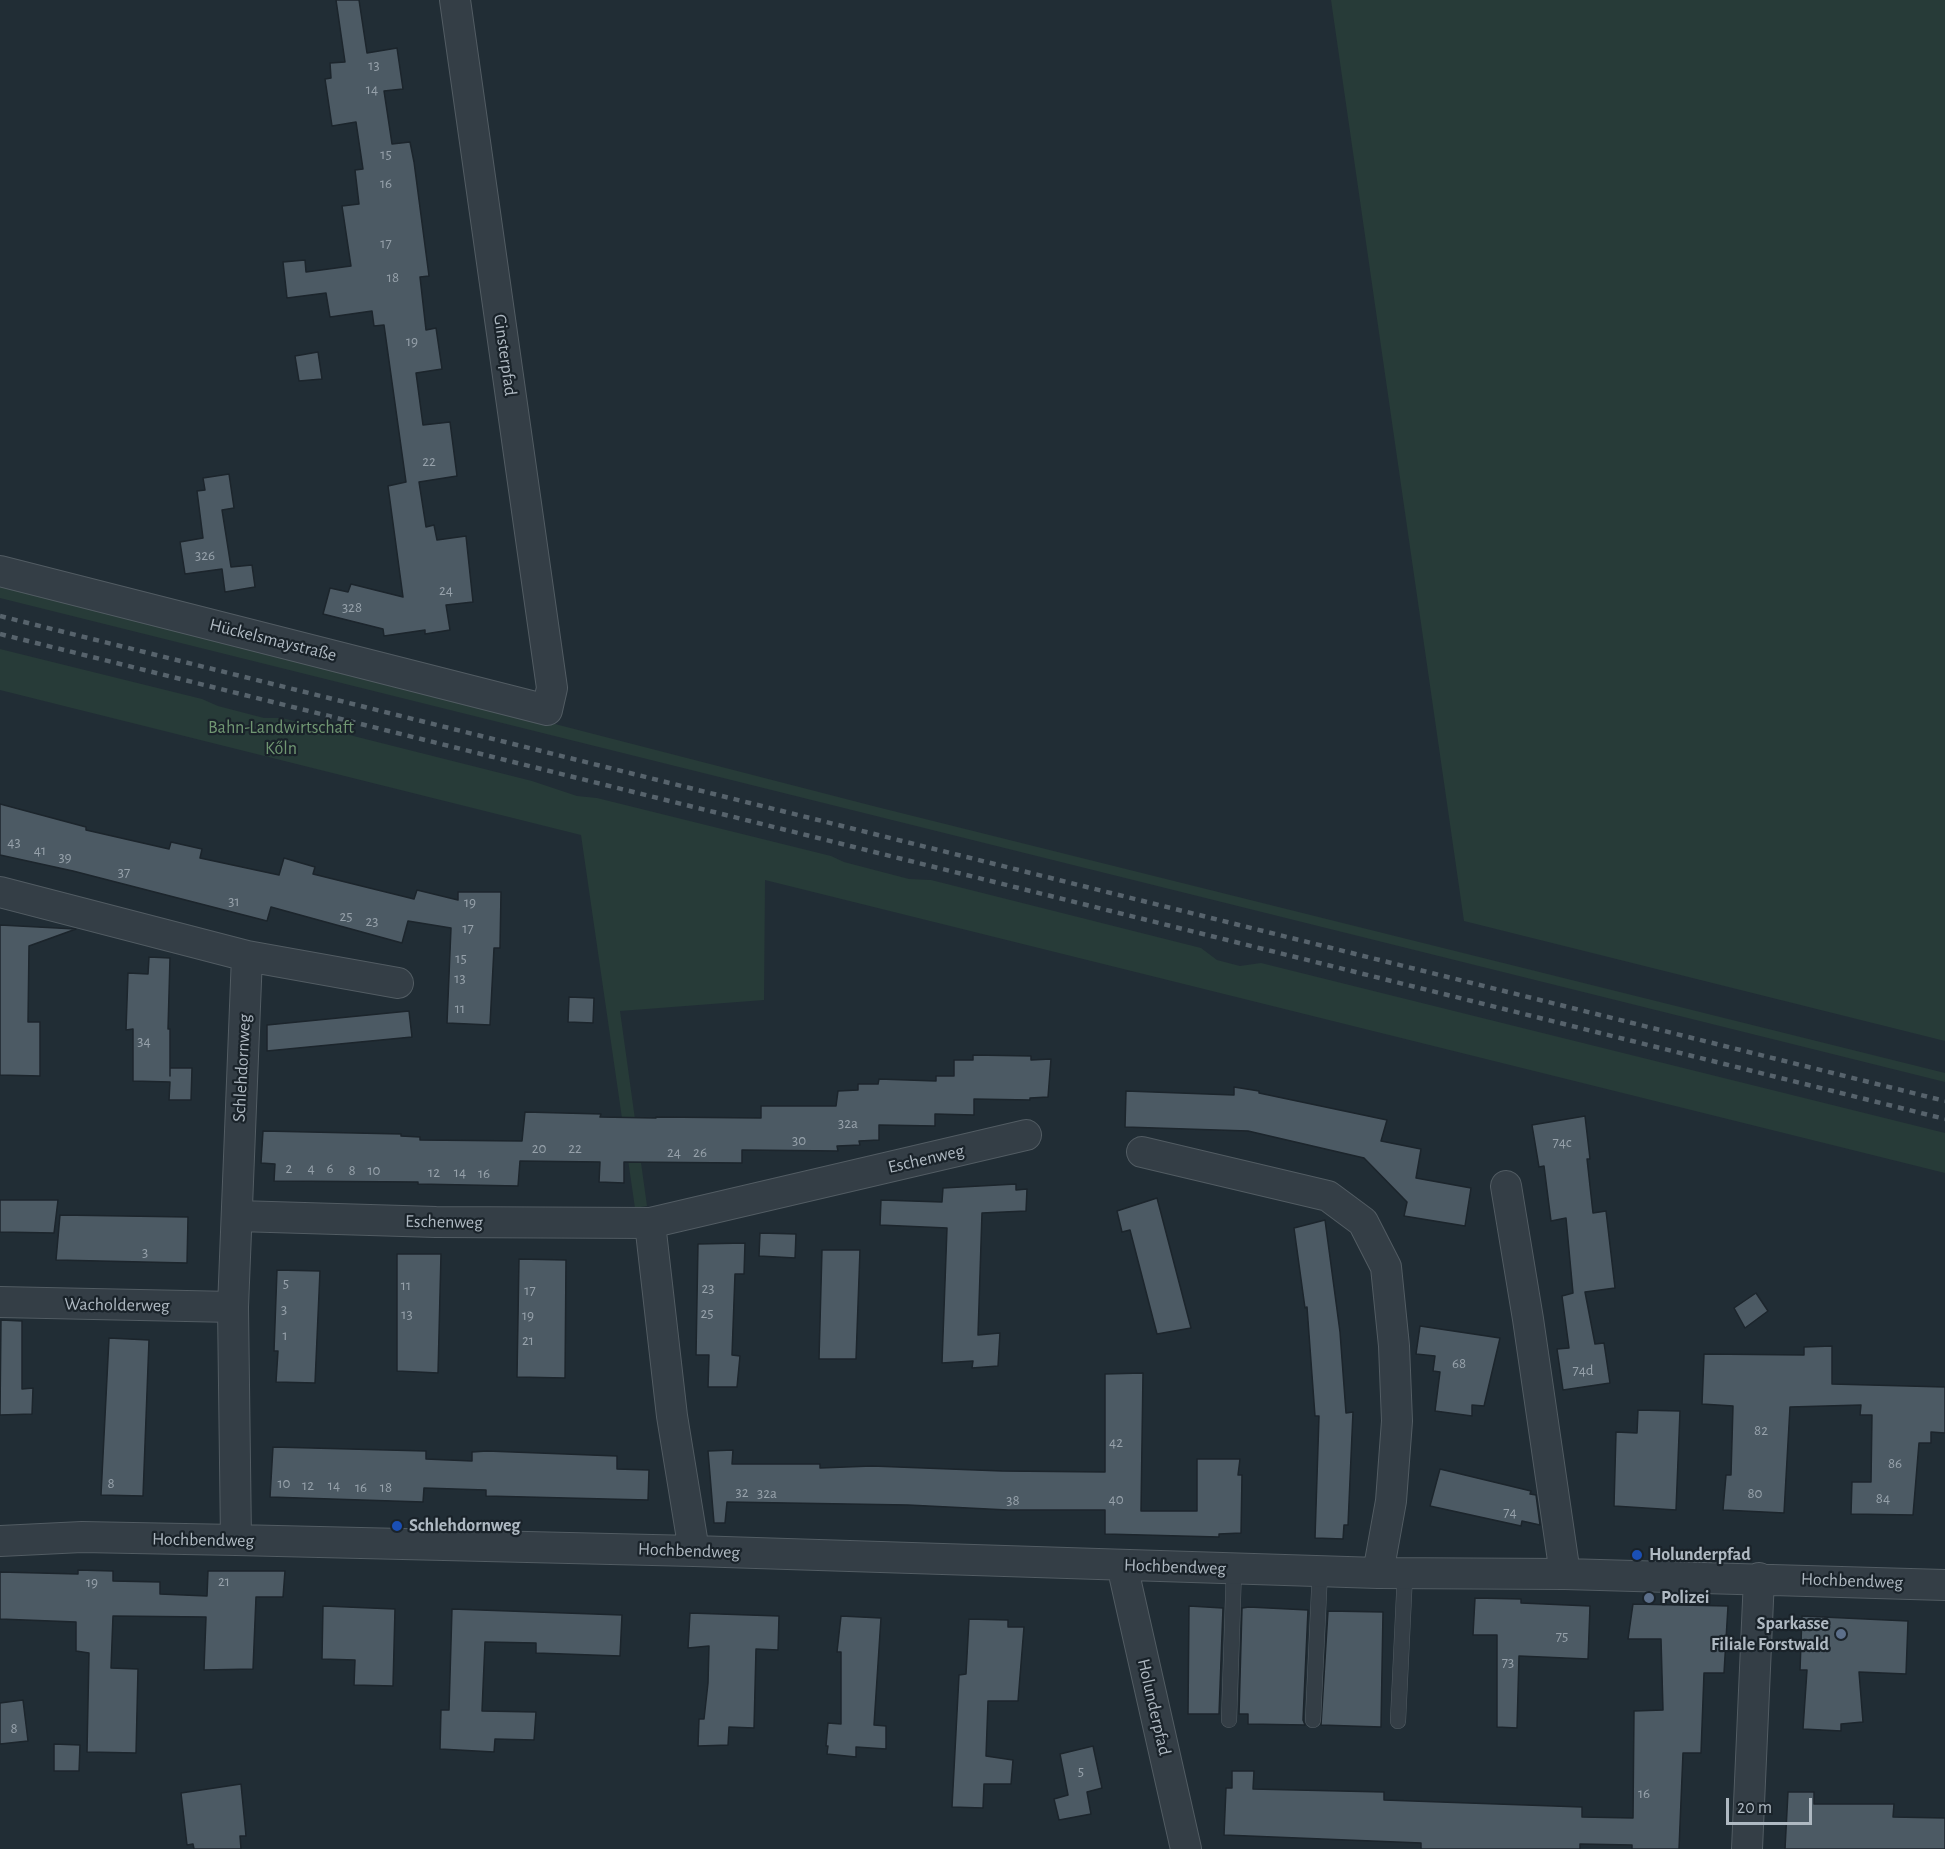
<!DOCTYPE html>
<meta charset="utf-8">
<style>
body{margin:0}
#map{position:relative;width:1945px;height:1849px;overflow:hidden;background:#212d35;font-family:"Alegreya Sans",sans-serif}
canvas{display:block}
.scale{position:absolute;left:1726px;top:1798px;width:86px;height:27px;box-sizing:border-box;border:3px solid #afb9c2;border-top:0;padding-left:8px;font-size:18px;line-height:21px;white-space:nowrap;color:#afb9c2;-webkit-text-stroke:4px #1a232a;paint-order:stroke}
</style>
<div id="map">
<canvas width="1945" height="1849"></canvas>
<div class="scale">20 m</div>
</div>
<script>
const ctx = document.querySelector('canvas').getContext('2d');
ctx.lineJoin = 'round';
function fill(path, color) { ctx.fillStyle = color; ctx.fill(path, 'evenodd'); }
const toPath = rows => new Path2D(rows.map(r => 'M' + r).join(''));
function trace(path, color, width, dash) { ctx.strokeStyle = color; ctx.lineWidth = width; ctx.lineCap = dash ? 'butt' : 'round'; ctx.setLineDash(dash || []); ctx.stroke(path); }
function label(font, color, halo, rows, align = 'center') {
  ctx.font = font + ' "Alegreya Sans",sans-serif'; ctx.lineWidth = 4.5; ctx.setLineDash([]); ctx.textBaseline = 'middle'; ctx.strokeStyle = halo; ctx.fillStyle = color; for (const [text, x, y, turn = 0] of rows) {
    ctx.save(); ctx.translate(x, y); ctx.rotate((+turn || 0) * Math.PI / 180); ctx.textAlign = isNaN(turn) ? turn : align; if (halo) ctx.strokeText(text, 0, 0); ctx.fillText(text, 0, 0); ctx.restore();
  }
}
fill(toPath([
 [1331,0,1945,0,1945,1041,1464,921],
 [0,581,877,807,1945,1073,1945,1082,0,598],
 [0,649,202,699,218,706,264,718,282,718,532,781,577,796,597,798,831,856,844,862,909,879,931,880,1201,948,1217,960,1240,966,1261,963,1945,1133,1945,1173,765,880,764,1000,620,1011,647,1206,635,1208,581,835,0,690]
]), '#273b38');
const building = toPath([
 [336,0,359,0,367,53,397,48,403,89,384,91,392,144,410,142,414,162,429,276,420,277,426,330,436,328,442,369,416,373,423,425,450,422,457,476,419,482,426,527,434,525,437,540,466,536,473,602,446,605,450,630,425,634,425,630,384,636,383,629,323,614,330,588,348,592,351,584,403,597,388,486,406,482,384,325,374,326,372,311,330,317,326,293,287,298,283,262,305,260,306,272,351,266,342,206,359,204,355,170,363,169,356,122,332,126,325,79,331,78,330,63,345,62,336,0],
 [318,352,322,379,299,381,295,356,318,352],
 [229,474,234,508,222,510,231,567,252,565,255,587,225,592,222,569,185,574,180,542,203,538,197,491,205,490,203,478,229,474],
 [0,804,86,827,86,830,169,849,171,842,202,849,200,858,279,875,284,858,315,867,313,874,414,899,417,890,458,900,458,892,501,892,500,948,494,948,490,1025,447,1023,451,928,408,921,402,943,271,907,267,921,73,871,0,855,0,804],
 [0,925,76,929,29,946,28,1022,40,1022,40,1076,0,1075,0,925],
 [149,957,170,958,168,1029,170,1029,170,1076,170,1068,192,1068,191,1100,169,1100,170,1082,133,1081,133,1029,126,1030,128,973,148,974,149,957],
 [569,997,594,998,593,1023,568,1022,569,997],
 [409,1011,412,1037,267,1051,267,1025,409,1011],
 [973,1055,1031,1056,1031,1060,1051,1059,1048,1097,1030,1098,1030,1100,974,1099,974,1115,935,1114,935,1126,879,1125,879,1140,859,1141,860,1145,837,1146,838,1151,742,1150,742,1163,624,1162,624,1183,599,1182,600,1162,520,1161,518,1186,418,1184,418,1182,274,1181,275,1164,261,1163,263,1131,401,1134,401,1136,420,1137,420,1140,522,1141,525,1112,601,1114,600,1117,656,1118,656,1117,761,1118,761,1106,836,1106,838,1091,858,1090,858,1084,878,1084,879,1079,936,1081,936,1076,954,1076,954,1060,973,1060,973,1055],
 [1234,1087,1259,1091,1259,1093,1387,1120,1381,1141,1421,1149,1416,1178,1471,1188,1465,1226,1404,1216,1407,1202,1364,1158,1248,1131,1125,1127,1126,1091,1234,1095,1234,1087],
 [1585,1116,1590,1159,1587,1159,1593,1213,1606,1211,1615,1288,1585,1292,1595,1344,1604,1343,1610,1383,1563,1390,1557,1349,1569,1348,1562,1296,1573,1293,1566,1218,1551,1221,1544,1166,1539,1167,1532,1125,1585,1116],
 [1016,1184,1016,1190,1027,1189,1026,1211,982,1213,978,1335,1000,1333,998,1366,972,1368,973,1361,942,1363,947,1228,880,1225,881,1200,942,1202,943,1188,1016,1184],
 [1157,1198,1191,1328,1157,1334,1130,1230,1122,1232,1117,1211,1157,1198],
 [0,1200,58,1200,54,1233,0,1232,0,1200],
 [60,1215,188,1217,187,1263,56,1260,60,1215],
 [1325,1220,1340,1332,1346,1413,1353,1412,1348,1525,1344,1525,1343,1539,1315,1538,1319,1416,1315,1416,1307,1307,1305,1308,1294,1228,1325,1220],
 [760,1233,796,1234,795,1258,759,1256,760,1233],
 [745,1243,744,1274,735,1274,732,1355,740,1356,737,1387,708,1387,709,1355,696,1355,698,1244,745,1243],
 [822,1250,860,1250,856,1359,819,1359,822,1250],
 [397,1254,441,1254,438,1373,397,1371,397,1254],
 [519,1259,566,1260,565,1378,517,1377,519,1259],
 [277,1270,320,1271,315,1383,276,1382,278,1351,274,1351,277,1270],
 [1756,1293,1768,1311,1745,1328,1734,1308,1756,1293],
 [1,1320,22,1321,22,1389,33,1388,32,1414,0,1415,1,1320],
 [1420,1326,1500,1338,1484,1406,1472,1405,1472,1416,1435,1411,1440,1372,1433,1371,1435,1356,1416,1354,1420,1326],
 [109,1338,149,1340,143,1496,101,1495,109,1338],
 [1832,1346,1832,1384,1945,1387,1945,1433,1931,1432,1931,1443,1919,1443,1913,1515,1851,1514,1852,1482,1871,1482,1872,1415,1860,1415,1861,1405,1790,1407,1784,1513,1723,1510,1726,1475,1731,1475,1733,1406,1702,1404,1704,1354,1804,1355,1804,1347,1832,1346],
 [1143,1373,1141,1511,1197,1511,1197,1459,1240,1459,1238,1475,1242,1475,1241,1533,1219,1534,1219,1537,1105,1534,1105,1510,1008,1510,908,1505,727,1502,725,1523,714,1523,708,1451,733,1450,732,1464,820,1464,820,1468,872,1466,1002,1471,1105,1472,1105,1374,1143,1373],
 [1638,1410,1680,1411,1676,1510,1614,1506,1616,1432,1637,1433,1638,1410],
 [273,1447,426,1451,426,1459,472,1461,472,1452,487,1451,617,1456,617,1469,649,1470,648,1500,486,1496,486,1490,424,1488,423,1502,270,1497,273,1447],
 [1440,1469,1531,1491,1530,1494,1536,1495,1540,1525,1522,1521,1521,1526,1430,1506,1440,1469],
 [78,1570,113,1571,113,1581,160,1582,160,1594,207,1596,208,1571,285,1571,283,1597,256,1597,253,1669,204,1670,206,1617,113,1616,111,1668,138,1669,136,1753,87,1752,89,1653,76,1651,76,1622,0,1619,0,1572,78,1574,78,1570],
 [1475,1598,1521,1599,1521,1603,1590,1606,1588,1659,1519,1656,1517,1728,1497,1727,1497,1635,1473,1635,1475,1598],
 [1633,1604,1728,1606,1724,1673,1704,1673,1701,1753,1683,1753,1679,1849,1632,1849,1632,1845,1580,1844,1580,1849,1421,1849,1421,1843,1224,1835,1226,1788,1232,1788,1232,1771,1254,1771,1253,1789,1384,1792,1384,1800,1582,1807,1582,1817,1633,1818,1634,1711,1663,1710,1661,1639,1628,1639,1633,1604],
 [323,1606,395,1609,393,1686,354,1685,355,1660,322,1659,323,1606],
 [1189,1606,1223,1608,1219,1714,1188,1714,1189,1606],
 [1249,1607,1308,1610,1303,1720,1305,1725,1248,1724,1248,1714,1239,1714,1242,1608,1249,1607],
 [452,1609,622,1615,620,1656,536,1653,536,1643,485,1642,482,1711,536,1712,534,1740,495,1739,494,1752,440,1749,441,1710,449,1710,452,1609],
 [1328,1611,1383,1612,1381,1727,1321,1725,1328,1611],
 [690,1613,779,1616,778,1650,756,1649,754,1728,729,1727,728,1745,698,1746,699,1719,704,1719,708,1683,709,1646,688,1648,690,1613],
 [841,1616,881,1618,874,1725,886,1726,886,1749,856,1747,856,1757,827,1754,828,1746,826,1746,828,1723,841,1724,841,1652,837,1652,841,1616],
 [1802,1616,1908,1621,1906,1674,1859,1672,1863,1722,1841,1724,1841,1731,1803,1729,1807,1670,1800,1670,1802,1616],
 [969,1619,1008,1620,1008,1627,1024,1627,1018,1701,988,1701,986,1756,1013,1760,1011,1784,984,1784,983,1808,952,1807,959,1675,966,1674,969,1619],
 [23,1700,28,1741,0,1744,0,1703,23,1700],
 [54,1744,80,1745,79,1771,54,1771,54,1744],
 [1093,1746,1102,1788,1087,1792,1091,1814,1059,1820,1054,1799,1068,1795,1060,1754,1093,1746],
 [241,1784,246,1836,240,1836,241,1849,194,1849,193,1844,187,1845,181,1793,241,1784],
 [1788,1792,1814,1792,1814,1804,1894,1804,1893,1817,1945,1818,1945,1849,1785,1849,1788,1792]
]);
fill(building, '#4c5a64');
trace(building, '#1c252c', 1.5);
const service = toPath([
 [1229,1720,1234,1569],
 [1313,1720,1320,1571],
 [1398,1721,1405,1574]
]);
const minor = toPath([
 [0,571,547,710,552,688,455,0],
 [0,892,247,956],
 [1142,1152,1328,1196,1363,1222,1386,1267,1394,1346,1397,1421,1391,1501,1378,1573],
 [1506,1186,1528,1319,1565,1574],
 [238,1216,436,1222,650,1223],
 [0,1302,233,1307],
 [236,1540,233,1307,247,956,398,983],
 [0,1541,82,1537,236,1540,694,1551,1378,1573,1565,1574,1945,1585],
 [694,1551,672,1416,650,1223,1026,1135],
 [1122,1565,1186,1849],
 [1747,1849,1759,1578]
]);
trace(service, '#525c63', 16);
trace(minor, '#525c63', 32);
trace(service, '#343e46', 15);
trace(minor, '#343e46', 30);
trace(toPath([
 [0,616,1945,1101],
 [0,634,1945,1119]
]), '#57636c', 4.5, [6, 6]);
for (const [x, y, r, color] of [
 [397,1526,6,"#1a4fb4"],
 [1637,1555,6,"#1a4fb4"],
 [1649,1598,6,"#5c6f8a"],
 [1841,1634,6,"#5c6f8a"]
]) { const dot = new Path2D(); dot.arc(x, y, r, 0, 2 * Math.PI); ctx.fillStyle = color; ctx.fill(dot); trace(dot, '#1a232a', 2); }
label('15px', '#96a1aa', null, [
 ["13",374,65],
 ["14",372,89],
 ["15",386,154],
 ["16",386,183],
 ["17",386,243],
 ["18",393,277],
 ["19",412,341],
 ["22",429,461],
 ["326",205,555],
 ["24",446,590],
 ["328",352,607],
 ["43",14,842],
 ["41",40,850],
 ["39",65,857],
 ["37",124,872],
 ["31",234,901],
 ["19",470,902],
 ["25",346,916],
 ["23",372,921],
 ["17",468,928],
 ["15",461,958],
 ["13",460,978],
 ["11",460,1008],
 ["34",144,1041],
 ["32a",848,1123],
 ["30",799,1140],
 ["74c",1562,1142],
 ["20",539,1148],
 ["22",575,1148],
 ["24",674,1152],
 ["26",700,1152],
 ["2",289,1168],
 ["4",311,1168],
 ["6",330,1168],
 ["8",352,1170],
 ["10",374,1170],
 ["12",434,1172],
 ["14",460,1172],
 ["16",484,1173],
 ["3",145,1252],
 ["5",286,1283],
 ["11",406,1285],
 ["23",708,1288],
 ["17",530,1290],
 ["3",284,1309],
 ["25",707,1313],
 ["13",407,1314],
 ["19",528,1315],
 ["1",285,1335],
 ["21",528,1340],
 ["68",1459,1363],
 ["74d",1583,1370],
 ["82",1761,1430],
 ["42",1116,1442],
 ["86",1895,1463],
 ["8",111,1483],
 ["10",284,1483],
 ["12",308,1485],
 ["14",334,1485],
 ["16",361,1487],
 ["18",386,1487],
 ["32",742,1492],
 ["32a",767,1493],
 ["80",1755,1493],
 ["84",1883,1498],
 ["40",1116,1499],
 ["38",1013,1500],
 ["74",1510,1512],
 ["21",224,1581],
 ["19",92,1582],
 ["75",1562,1636],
 ["73",1508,1662],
 ["8",14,1728],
 ["5",1081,1771],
 ["16",1644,1793]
]);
label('18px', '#afb9c2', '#1a232a', [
 ["Ginsterpfad",505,355,82],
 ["Hückelsmaystraße",273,640,14],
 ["Schlehdornweg",242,1068,-87],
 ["Eschenweg",926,1159,-13],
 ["Eschenweg",444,1222,1],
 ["Wacholderweg",117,1305,1],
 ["Hochbendweg",203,1540,1],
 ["Hochbendweg",689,1551,2],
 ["Hochbendweg",1175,1567,2],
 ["Hochbendweg",1852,1581,2],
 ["Holunderpfad",1154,1707,77]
]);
label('18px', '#709672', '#1a232a', [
 ["Bahn-Landwirtschaft",281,728],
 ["Kőln",281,749]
]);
label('bold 18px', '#afb9c2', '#1a232a', [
 ["Schlehdornweg",409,1526],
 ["Holunderpfad",1649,1555],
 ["Polizei",1661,1598],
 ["Sparkasse",1829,1624,"right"],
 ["Filiale Forstwald",1829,1645,"right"]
], 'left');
</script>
